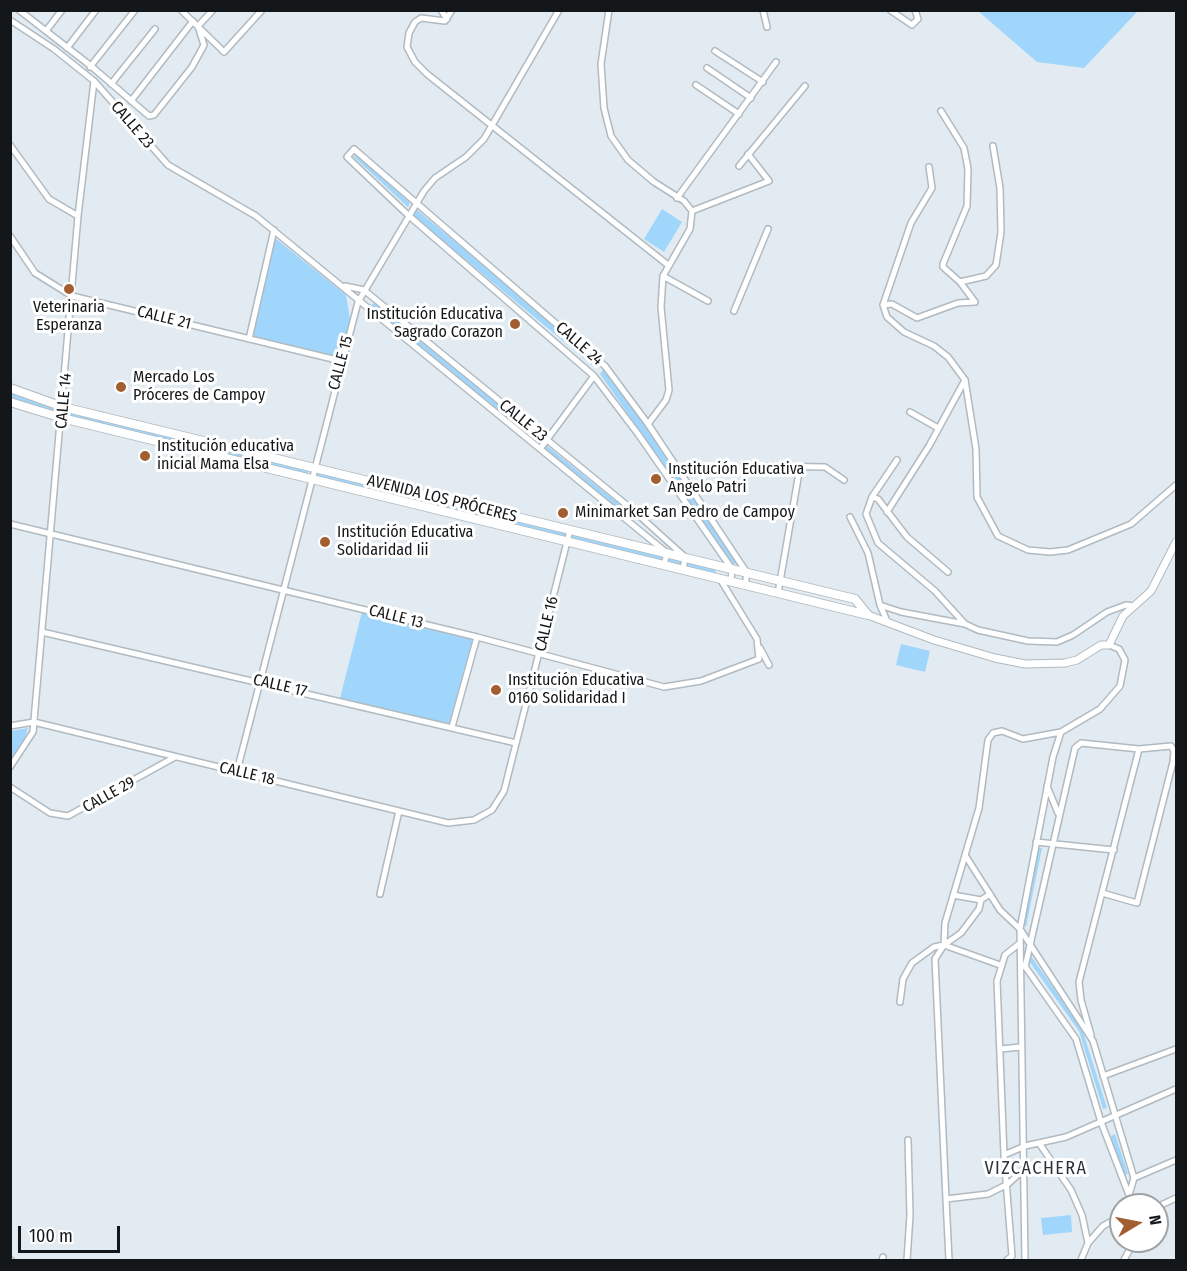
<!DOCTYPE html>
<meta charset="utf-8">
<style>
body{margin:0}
#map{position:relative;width:1187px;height:1271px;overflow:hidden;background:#e2ebf2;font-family:"Fira Sans Condensed",sans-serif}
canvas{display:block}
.frame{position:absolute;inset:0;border:12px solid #141719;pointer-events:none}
.north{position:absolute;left:1109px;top:1193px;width:60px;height:60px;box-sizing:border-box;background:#fff;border:2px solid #a1a2a3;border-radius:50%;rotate:80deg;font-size:16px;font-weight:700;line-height:24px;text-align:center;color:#141719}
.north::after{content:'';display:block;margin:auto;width:21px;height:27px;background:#a25d30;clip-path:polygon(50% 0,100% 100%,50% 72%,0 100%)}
.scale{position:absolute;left:18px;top:1226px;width:102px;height:27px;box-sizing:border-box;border:3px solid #141719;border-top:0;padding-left:8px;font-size:18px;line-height:21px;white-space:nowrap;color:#141719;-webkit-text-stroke:4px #fff;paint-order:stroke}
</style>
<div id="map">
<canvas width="1187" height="1271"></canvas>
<div class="frame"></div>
<div class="north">N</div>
<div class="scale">100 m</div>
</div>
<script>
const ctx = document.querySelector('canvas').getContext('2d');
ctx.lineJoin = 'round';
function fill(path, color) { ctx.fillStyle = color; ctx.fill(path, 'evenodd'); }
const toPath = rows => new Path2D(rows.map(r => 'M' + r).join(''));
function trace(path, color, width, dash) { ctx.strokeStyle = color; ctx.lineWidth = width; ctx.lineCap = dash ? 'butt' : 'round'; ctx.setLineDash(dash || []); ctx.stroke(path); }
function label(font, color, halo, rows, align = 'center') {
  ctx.font = font + ' "Fira Sans Condensed",sans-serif'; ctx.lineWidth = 6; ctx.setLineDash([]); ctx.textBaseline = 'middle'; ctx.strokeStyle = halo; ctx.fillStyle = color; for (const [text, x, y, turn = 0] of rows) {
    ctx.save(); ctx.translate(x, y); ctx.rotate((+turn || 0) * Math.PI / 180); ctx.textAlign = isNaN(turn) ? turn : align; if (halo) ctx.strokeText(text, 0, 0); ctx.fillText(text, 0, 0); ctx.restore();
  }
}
fill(toPath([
 [978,11,1138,11,1084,68,1037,62],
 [356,153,410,203,408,207,354,157],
 [416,209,597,361,593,366,412,215],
 [662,209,682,222,664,252,644,239],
 [275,238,346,295,350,319,340,357,252,337],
 [375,302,543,440,539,446,372,308,371,305],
 [604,368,742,563,733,564,600,374],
 [11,390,58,408,59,414,11,399],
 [68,410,309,470,308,473,306,475,67,417],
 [546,445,628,511,624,517,543,450],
 [317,471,566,532,565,538,316,478],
 [572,533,715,567,716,573,570,540],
 [362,612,473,638,449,724,340,698],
 [901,644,930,651,925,672,896,665],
 [28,728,23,745,11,761,11,731],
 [1037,847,1042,848,1026,927,1022,922],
 [1031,956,1082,1029,1107,1108,1103,1109,1079,1031,1029,961],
 [1115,1134,1128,1174,1124,1175,1111,1136],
 [1071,1215,1072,1232,1043,1235,1041,1218]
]), '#a0d6fb');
const minor = toPath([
 [19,10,91,66,149,116,154,115,192,67,204,45,198,26,213,10],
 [181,10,224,52,262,10],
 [441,10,447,19],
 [452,10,445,21,421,18,415,22,409,33,407,47,415,62,427,74,668,265],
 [609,10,601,64,604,108,611,136,628,160,654,182,684,201,692,211,690,229,663,276,661,307,669,390,666,400,648,424],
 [763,10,767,27],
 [890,10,912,25,918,19,915,10],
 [10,20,54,49,94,81,168,165,256,216,667,553,664,565],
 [46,31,62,10],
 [67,48,96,10],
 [715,51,763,82],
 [90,67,135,10],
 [707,68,751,98],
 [111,84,155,29],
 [696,85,739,114],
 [131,101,193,21],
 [941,111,964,148,968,169,967,206,943,264,943,267,960,282],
 [10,145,49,199,78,216],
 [739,166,805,86],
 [929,167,932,188,911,223,883,305,887,317,904,332,934,346,948,357,965,380,976,449,977,497,998,536,1028,550,1050,552,1068,550,1131,524,1176,485],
 [677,198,776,62],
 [692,211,769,181,748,154],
 [10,236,35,273,72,296,341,361],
 [663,276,708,301],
 [345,286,364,290,634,511,685,557,683,570],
 [883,305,892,304,917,318,958,303,975,302,960,282,986,276,996,265,1001,232,1000,188,993,146],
 [734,311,768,229],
 [249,339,274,230],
 [910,412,938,428],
 [540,449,594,376],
 [766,466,825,467,844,480],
 [872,497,897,460],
 [887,512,929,446,965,380],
 [850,517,868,553,880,605,887,621],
 [10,524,477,637,664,687,701,681,759,659,757,639,720,579],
 [948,572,907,537,878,499,872,497,866,514,878,543,935,591,965,624,978,630,1028,641,1057,642,1073,635,1107,612,1126,605,1134,606],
 [731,581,732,569,638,434,594,376,408,215,347,157,354,149,605,366,648,424,747,573,745,585],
 [778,593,800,467],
 [880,605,901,612,965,624],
 [42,632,516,743],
 [760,648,769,665],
 [10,726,34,722,448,823,474,820,492,810,504,791,570,530],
 [452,727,477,637],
 [10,767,33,732,78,216,94,81],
 [237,771,358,302,424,191,435,178,466,157,484,139,559,10],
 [1047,786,1058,813],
 [10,787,50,813,68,816,175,757],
 [1036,842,1114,850],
 [965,855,1000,910,1020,929,1093,1041,1134,1178],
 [380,894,399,811],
 [953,895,981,900],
 [944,945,1000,965],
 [1024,965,1076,1039,1101,1122,1129,1195,1129,1205],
 [1025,967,1075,748,1081,743,1139,749,1171,746,1174,751,1173,762,1137,903,1102,893],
 [900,1002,903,979,912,963,934,947,944,945,961,933,979,909,981,900,990,894],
 [1091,1035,1081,1000,1079,982,1139,749],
 [1000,1049,1021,1047],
 [1103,1076,1176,1049],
 [1039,1143,1071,1190,1082,1215,1088,1243],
 [1004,1155,1025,1146,1066,1137,1176,1089],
 [1023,1170,1008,1184,988,1194,946,1199,935,959,944,945,945,923,979,808,988,740,993,733,1002,731,1023,739,1061,732],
 [1129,1195,1134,1178,1176,1160],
 [946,1199,949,1260],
 [1157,1207,1176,1198],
 [10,1260,11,1260],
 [882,1260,883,1257],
 [907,1260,910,1215,908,1140],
 [1007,1260,1012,1256,1004,1155,997,981,1005,955,1020,943],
 [1025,1260,1020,929,1053,757,1061,732,1100,709,1120,686,1125,660,1119,649,1109,645],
 [1081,1260,1088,1243,1103,1226,1121,1216],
 [1124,1260,1134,1241]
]);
const tertiary = toPath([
 [868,615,934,640,995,658,1025,664,1065,663,1077,660,1101,645,1109,645,1123,616,1151,591,1176,542]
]);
const secondary = toPath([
 [10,388,63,407,855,599,868,615],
 [10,402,62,418,868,615]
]);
trace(minor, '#b1bac0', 8);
trace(tertiary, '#b1bac0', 9);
trace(secondary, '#b1bac0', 10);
trace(minor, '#fff', 5);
trace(tertiary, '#fff', 7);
trace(secondary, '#fff', 8);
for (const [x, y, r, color] of [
 [69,289,6,"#a25d30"],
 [515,324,6,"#a25d30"],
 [121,387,6,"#a25d30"],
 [145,456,6,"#a25d30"],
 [656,479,6,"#a25d30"],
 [563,513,6,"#a25d30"],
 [325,542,6,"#a25d30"],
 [496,690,6,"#a25d30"]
]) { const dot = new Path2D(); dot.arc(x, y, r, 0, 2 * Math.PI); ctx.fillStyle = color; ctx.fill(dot); trace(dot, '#fff', 2); }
label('16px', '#141719', '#fff', [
 ["CALLE 23",132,125,49],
 ["CALLE 21",164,318,14],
 ["CALLE 24",579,344,41],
 ["CALLE 15",341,363,-75],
 ["CALLE 14",64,401,-85],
 ["CALLE 23",523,421,39],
 ["AVENIDA LOS PRÓCERES",442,499,14],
 ["CALLE 13",396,617,14],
 ["CALLE 16",547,624,-77],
 ["CALLE 17",280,686,13],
 ["CALLE 18",247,774,13],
 ["CALLE 29",109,795,-29]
]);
label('16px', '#141719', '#fff', [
 ["Veterinaria",69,308,"center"],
 ["Esperanza",69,326,"center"],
 ["Institución Educativa",503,315,"right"],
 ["Sagrado Corazon",503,333,"right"],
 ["Mercado Los",133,378],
 ["Próceres de Campoy",133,396],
 ["Institución educativa",157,447],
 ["inicial Mama Elsa",157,465],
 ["Institución Educativa",668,470],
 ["Angelo Patri",668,488],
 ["Minimarket San Pedro de Campoy",575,513],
 ["Institución Educativa",337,533],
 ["Solidaridad Iii",337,551],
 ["Institución Educativa",508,681],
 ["0160 Solidaridad I",508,699]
], 'left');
ctx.letterSpacing = '1.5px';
label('18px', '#2c3338', '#fff', [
 ["VIZCACHERA",1036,1169]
]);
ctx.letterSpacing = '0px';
</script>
